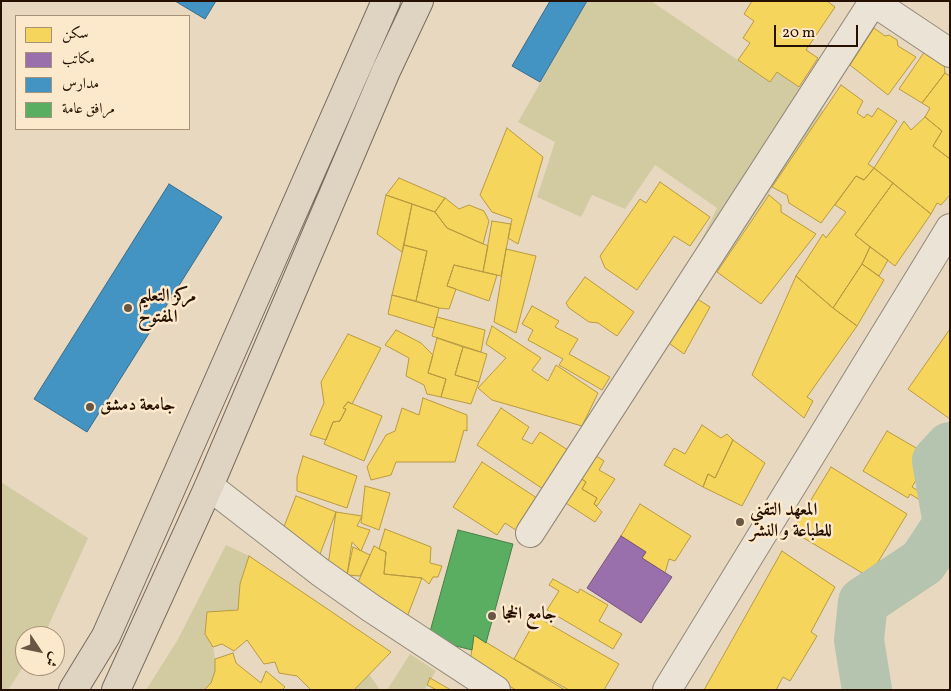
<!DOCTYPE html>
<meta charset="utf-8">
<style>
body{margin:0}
#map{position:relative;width:951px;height:691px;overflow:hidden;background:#e8d8c0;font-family:Vollkorn,Amiri,serif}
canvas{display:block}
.frame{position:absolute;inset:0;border:2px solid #261100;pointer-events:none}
.legend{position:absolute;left:15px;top:15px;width:175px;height:115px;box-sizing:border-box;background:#fce8ca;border:1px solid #a69279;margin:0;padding:6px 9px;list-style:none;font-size:15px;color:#261100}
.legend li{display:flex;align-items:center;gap:10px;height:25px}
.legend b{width:25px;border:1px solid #a69279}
.north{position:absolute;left:15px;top:626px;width:50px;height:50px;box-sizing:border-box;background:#fce8ca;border:1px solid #a69279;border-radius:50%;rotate:124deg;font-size:14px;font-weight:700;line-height:20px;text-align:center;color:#261100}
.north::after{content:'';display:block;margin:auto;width:18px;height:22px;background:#6a5743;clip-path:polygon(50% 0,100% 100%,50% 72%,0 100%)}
.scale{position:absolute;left:774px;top:25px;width:84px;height:22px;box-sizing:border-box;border:2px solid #261100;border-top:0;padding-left:6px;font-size:15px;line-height:18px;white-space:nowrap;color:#261100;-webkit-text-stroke:4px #fce8ca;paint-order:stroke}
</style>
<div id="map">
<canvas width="951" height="691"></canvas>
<div class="frame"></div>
<ul class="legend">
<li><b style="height:14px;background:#f6d55c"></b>سكن</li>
<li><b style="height:14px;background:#9970ab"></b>مكاتب</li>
<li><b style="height:14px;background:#4393c3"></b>مدارس</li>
<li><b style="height:14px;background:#5aae61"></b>مرافق عامة</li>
</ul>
<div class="north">ش</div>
<div class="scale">20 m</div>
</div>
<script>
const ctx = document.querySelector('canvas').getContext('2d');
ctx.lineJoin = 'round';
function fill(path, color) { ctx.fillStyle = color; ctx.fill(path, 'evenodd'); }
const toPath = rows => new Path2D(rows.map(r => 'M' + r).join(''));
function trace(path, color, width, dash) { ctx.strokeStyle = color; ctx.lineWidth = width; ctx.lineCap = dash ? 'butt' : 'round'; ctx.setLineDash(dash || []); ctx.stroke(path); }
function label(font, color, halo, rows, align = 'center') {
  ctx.font = font + ' Vollkorn,Amiri,serif'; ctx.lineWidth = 5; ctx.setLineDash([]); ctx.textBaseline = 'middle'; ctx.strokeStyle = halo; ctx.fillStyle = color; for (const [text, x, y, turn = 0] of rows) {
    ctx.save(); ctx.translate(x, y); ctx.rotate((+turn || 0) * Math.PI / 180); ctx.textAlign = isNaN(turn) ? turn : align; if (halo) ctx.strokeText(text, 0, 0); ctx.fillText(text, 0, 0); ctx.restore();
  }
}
fill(toPath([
 [587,1,651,1,770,82,777,72,799,87,823,111,727,256,701,241,717,208,655,165,625,209,592,195,581,217,537,197,555,142,518,122],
 [1,482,88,538,46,631,43,636,25,636,25,664,8,690,1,690],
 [226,545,249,556,240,584,238,610,207,613,205,633,213,647,215,659,215,671,211,683,205,689,206,690,146,690,177,641],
 [410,654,436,671,424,690,387,690],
 [369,674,380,690,354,690]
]), '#d2cba2');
const homes = toPath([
 [752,1,827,1,835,7,806,50,818,58,799,87,777,72,770,82,738,60,750,43,743,38,754,21,744,14,752,1],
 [874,28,885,36,889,35,897,40,898,46,916,57,888,95,850,65,874,28],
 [925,51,944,64,945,73,922,103,899,89,925,51],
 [945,73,950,76,950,159,933,146,942,131,925,117,930,108,922,103,945,73],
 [841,85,863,101,857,113,864,118,867,114,872,117,878,108,897,121,868,164,874,168,864,180,856,176,821,223,789,203,787,195,772,187,841,85],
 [925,117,942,131,933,146,950,159,950,195,941,205,937,203,931,214,874,168,904,121,911,130,925,117],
 [507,128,543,157,518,244,508,238,512,219,492,212,480,195,507,128],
 [874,168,893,183,855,235,870,247,862,264,833,308,796,276,823,234,826,238,846,212,835,205,856,176,864,180,874,168],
 [399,178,445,198,435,212,386,195,399,178],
 [660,182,710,217,690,246,674,236,637,290,605,268,600,256,640,199,646,203,660,182],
 [893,183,931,214,895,266,855,235,893,183],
 [386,195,412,204,402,252,377,234,386,195],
 [769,195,781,205,781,212,816,234,761,304,717,272,769,195],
 [445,198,459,209,469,205,484,211,489,221,483,244,447,228,435,212,445,198],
 [412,204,435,212,447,228,488,246,483,272,454,265,447,286,456,289,449,309,439,308,416,301,427,251,404,245,412,204],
 [492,221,511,224,501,276,483,272,492,221],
 [404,245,427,251,416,301,392,295,404,245],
 [870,247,888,260,879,276,862,264,870,247],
 [506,249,536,256,516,333,494,322,506,249],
 [862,264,884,280,857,326,833,308,862,264],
 [454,265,497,275,489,301,447,286,454,265],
 [796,276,833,308,857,326,807,397,813,401,804,418,752,375,796,276],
 [585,277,634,312,617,336,598,323,589,322,569,308,566,303,585,277],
 [688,293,710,307,684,354,659,336,688,293],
 [392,295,439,308,434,328,388,314,392,295],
 [532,306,559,321,555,327,578,339,569,354,610,377,602,390,559,365,563,359,528,340,533,330,522,324,532,306],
 [437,317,485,330,481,352,432,336,437,317],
 [492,326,541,358,532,370,548,381,556,365,598,393,582,426,492,400,478,388,506,358,486,344,492,326],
 [950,329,950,419,908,389,950,329],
 [396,330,421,343,433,355,428,373,446,379,441,397,427,394,424,385,406,376,409,358,385,345,396,330],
 [348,334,381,348,352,404,348,402,343,408,346,409,340,421,333,422,326,440,310,435,324,403,321,382,348,334],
 [437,338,463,347,455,375,479,382,471,404,441,397,446,379,428,373,437,338],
 [463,347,487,354,479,382,455,375,463,347],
 [423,398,467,415,467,431,464,430,455,462,396,462,391,475,371,480,367,467,386,435,395,431,402,408,419,415,423,398],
 [348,402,382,416,364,461,324,444,333,422,340,421,346,409,343,408,348,402],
 [501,408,529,427,522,439,532,444,540,432,571,452,546,491,477,445,501,408],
 [702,425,721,438,727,434,733,440,715,478,708,474,703,487,664,465,674,448,685,454,702,425],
 [887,431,930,456,912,487,938,503,935,509,910,494,908,498,863,471,887,431],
 [733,440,765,463,742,506,703,487,708,474,715,478,733,440],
 [587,450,604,461,599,470,615,479,597,506,594,504,597,498,582,489,586,482,573,473,587,450],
 [303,456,357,476,347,508,297,491,297,477,303,456],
 [482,462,543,502,522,534,505,523,497,535,453,507,482,462],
 [831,467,907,514,869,577,792,531,831,467],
 [573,473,586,482,582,489,597,498,594,504,602,512,595,522,558,498,573,473],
 [365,486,390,493,379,530,361,523,365,486],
 [296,496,336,512,320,554,279,539,296,496],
 [640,504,691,536,675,561,669,559,665,573,642,558,646,552,621,536,640,504],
 [336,512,362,516,357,526,370,530,361,551,352,542,347,575,328,565,336,512],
 [385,529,431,547,430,563,442,566,438,577,433,577,429,584,422,578,384,574,386,552,379,549,385,529],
 [374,546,386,552,384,574,422,578,407,617,356,587,374,546],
 [353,547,370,555,360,576,347,575,353,547],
 [782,551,835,587,811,632,817,636,790,681,783,677,776,690,704,690,782,551],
 [249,556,391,652,354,690,311,690,297,676,279,673,275,662,264,664,247,640,234,651,222,644,213,647,205,634,207,612,238,610,240,584,249,556],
 [553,579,578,593,580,589,608,605,599,621,622,634,613,649,547,610,559,591,549,585,553,579],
 [537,617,619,664,604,690,569,690,514,659,537,617],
 [474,635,565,690,516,690,470,662,474,635],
 [233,653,236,663,261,683,266,671,285,687,282,690,206,690,205,689,211,683,215,671,215,659,233,653],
 [430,678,451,690,437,690,427,685,430,678]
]);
fill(homes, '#f6d55c');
trace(homes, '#b89a40', 1);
const offices = toPath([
 [621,536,646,552,642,558,672,577,641,623,587,588,621,536]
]);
fill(offices, '#9970ab');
trace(offices, '#765478', 1);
const schools = toPath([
 [175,1,216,1,205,19,175,1],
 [550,1,587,1,540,82,512,66,550,1],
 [169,184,222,217,87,432,34,399,169,184]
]);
fill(schools, '#4393c3');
trace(schools, '#3a6c88', 1);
const public = toPath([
 [458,530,513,544,486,643,474,635,472,650,428,639,458,530]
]);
fill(public, '#5aae61');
trace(public, '#4a7f44', 1);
trace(toPath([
 [867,690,859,640,863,602,923,562,948,524,937,461,950,447]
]), '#b5c4ae', 50);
const street = toPath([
 [872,1,950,53],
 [209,486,320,572,371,608,496,690],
 [530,533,873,2],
 [667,690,950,228]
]);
const primary = toPath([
 [73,690,106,636,386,1],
 [116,690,209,486,386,71,419,1]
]);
trace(street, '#928777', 30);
trace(primary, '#776b5d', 30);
trace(street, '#ebe3d6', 28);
trace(primary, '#dfd3c2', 28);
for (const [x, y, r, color] of [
 [128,308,5,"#6a5743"],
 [90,407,5,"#6a5743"],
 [740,522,5,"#6a5743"],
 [492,616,5,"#6a5743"]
]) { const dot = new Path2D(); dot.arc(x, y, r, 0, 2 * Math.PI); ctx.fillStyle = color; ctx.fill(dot); trace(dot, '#fce8ca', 2); }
label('bold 18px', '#261100', '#fce8ca', [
 ["مركز التعليم",138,298],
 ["المفتوح",138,319],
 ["جامعة دمشق",100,407],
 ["المعهد التقني",750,512],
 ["للطباعة و النشر",750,533],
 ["جامع الخجا",502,616]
], 'left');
</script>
